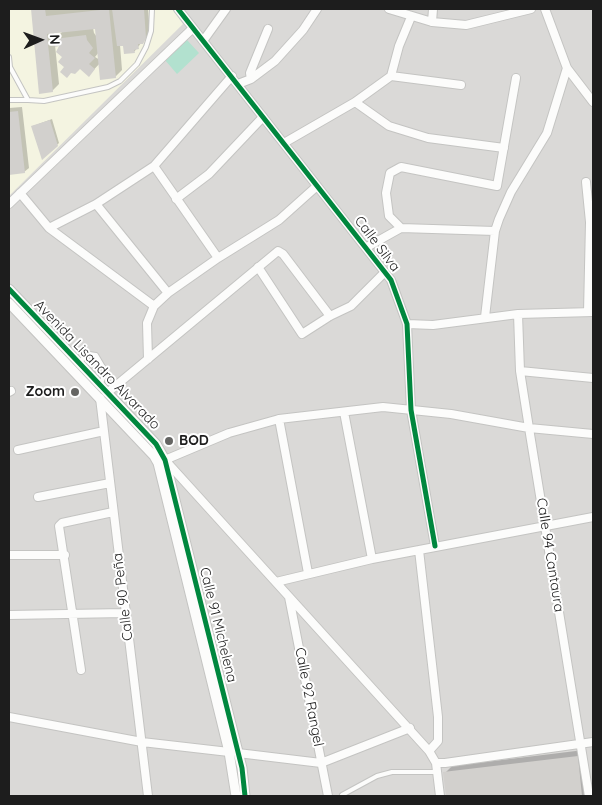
<!DOCTYPE html>
<meta charset="utf-8">
<style>
body{margin:0}
#map{position:relative;width:602px;height:805px;overflow:hidden;background:#ebeae6;font-family:Quicksand,sans-serif}
canvas{display:block}
.frame{position:absolute;inset:0;border:10px solid #1d1d1d;pointer-events:none}
.north{position:absolute;left:15px;top:15px;width:50px;height:50px;-webkit-text-stroke:4px #fff;paint-order:stroke;rotate:88deg;font-size:14px;font-weight:700;line-height:20px;text-align:center;color:#1d1d1d}
.north::after{content:'';display:block;margin:auto;width:18px;height:22px;background:#1d1d1d;clip-path:polygon(50% 0,100% 100%,50% 72%,0 100%)}
</style>
<div id="map">
<canvas width="602" height="805"></canvas>
<div class="frame"></div>
<div class="north">N</div>
</div>
<script>
const ctx = document.querySelector('canvas').getContext('2d');
ctx.lineJoin = 'round';
function fill(path, color) { ctx.fillStyle = color; ctx.fill(path, 'evenodd'); }
const toPath = rows => new Path2D(rows.map(r => 'M' + r).join(''));
function trace(path, color, width, dash) { ctx.strokeStyle = color; ctx.lineWidth = width; ctx.lineCap = dash ? 'butt' : 'round'; ctx.setLineDash(dash || []); ctx.stroke(path); }
function label(font, color, halo, rows, align = 'center') {
  ctx.font = font + ' Quicksand,sans-serif'; ctx.lineWidth = 4; ctx.setLineDash([]); ctx.textBaseline = 'middle'; ctx.strokeStyle = halo; ctx.fillStyle = color; for (const [text, x, y, turn = 0] of rows) {
    ctx.save(); ctx.translate(x, y); ctx.rotate((+turn || 0) * Math.PI / 180); ctx.textAlign = isNaN(turn) ? turn : align; if (halo) ctx.strokeText(text, 0, 0); ctx.fillText(text, 0, 0); ctx.restore();
  }
}
fill(toPath([
 [9,9,593,9,593,796,9,796]
]), '#dad9d7');
fill(toPath([
 [9,9,172,9,183,24,9,196]
]), '#f4f4e1');
fill(toPath([
 [187,40,199,53,177,74,165,60]
]), '#b2e1cf');
fill(toPath([
 [32,9,148,9,150,32,134,52,124,44,120,45,122,70,115,77,100,63,89,75,80,68,66,67,61,45,55,45,59,84,52,91,40,92],
 [93,28,97,28,97,37,94,33],
 [63,31,55,39,54,32],
 [99,52,100,60,95,57],
 [22,107,29,168,24,172,9,173,9,108],
 [52,119,59,143,42,158,33,126],
 [584,750,590,796,447,796,445,773,452,766]
]), '#0003');
fill(toPath([
 [31,9,45,9,46,16,109,9,116,78,100,80,95,29,47,34,53,92,39,94],
 [112,9,144,9,146,38,143,44,138,44,139,49,134,50,135,53,124,54,123,46,117,46],
 [86,35,87,40,93,48,89,53,95,58,89,64,95,69,89,77,80,69,75,74,71,73,67,78,60,72,64,67,58,62,62,57,56,52,59,46,55,47,54,39],
 [18,111,25,173,9,175,9,112],
 [50,120,58,146,42,160,31,126],
 [578,756,582,796,446,796,443,772]
]), '#d2d0cd');
const service = toPath([
 [9,57,10,67,28,100,44,101,108,87,120,81,137,64,146,47,151,31,152,9],
 [9,100,28,100],
 [79,362,89,354,96,355,106,372,100,385],
 [342,795,377,776,392,772,437,772]
]);
const minor = toPath([
 [178,9,391,280,407,324,411,410,435,546],
 [389,9,432,22,466,25,531,9],
 [545,9,567,68,593,102],
 [432,22,433,9],
 [203,41,226,9],
 [391,76,461,85],
 [251,79,250,73,268,29],
 [238,84,251,79,275,61,303,30,317,9],
 [355,102,389,126,428,138,504,148],
 [284,143,355,102,391,76,399,46,411,17],
 [154,166,218,258],
 [586,182,590,222,588,312],
 [20,193,49,228,154,306],
 [176,199,209,174,263,117],
 [9,204,193,28],
 [96,204,168,293],
 [49,228,96,204,154,166,232,76],
 [495,231,401,228,389,216,386,193,390,173,401,167,497,186,516,78],
 [367,247,401,228],
 [258,267,302,334,330,316,351,306,385,272],
 [518,314,520,371,529,428,589,796],
 [485,317,495,231,499,219,511,192,547,133,567,68],
 [407,324,433,325,518,314,593,312],
 [148,359,147,323,154,306,168,293,218,258,279,220,317,186],
 [520,371,593,378],
 [9,392,11,391],
 [107,393,278,251,283,254,330,316],
 [100,398,148,796],
 [344,412,372,559],
 [279,419,308,573],
 [18,450,104,431],
 [165,460,429,751,436,763,440,796],
 [160,462,229,433,279,419,383,407,451,414,529,428,593,434],
 [38,497,110,483],
 [419,550,438,717,438,741,429,751],
 [9,555,65,555],
 [276,582,372,559,593,517],
 [289,597,328,796],
 [9,615,125,613],
 [81,670,59,526,62,523,113,512],
 [9,717,142,742,229,752],
 [238,753,321,763,410,728],
 [436,763,445,763,593,742]
]);
const tertiary = toPath([
 [9,289,156,444,165,460,242,768,245,796],
 [9,303,154,456,158,463,229,752,236,796]
]);
trace(service, '#c4c4c2', 6);
trace(minor, '#c4c4c2', 10);
trace(tertiary, '#c4c4c2', 11);
trace(service, '#fcfcfb', 4);
trace(minor, '#fcfcfb', 8);
trace(tertiary, '#fcfcfb', 9);
trace(toPath([
 [178,9,391,280,407,324,411,410,435,546],
 [9,289,156,444,165,460,242,768,245,796]
]), '#00873e', 5);
for (const [x, y, r, color] of [
 [75,392,5,"#656563"],
 [169,441,5,"#656563"]
]) { const dot = new Path2D(); dot.arc(x, y, r, 0, 2 * Math.PI); ctx.fillStyle = color; ctx.fill(dot); trace(dot, '#fff', 2); }
label('14px', '#1d1d1d', '#fff', [
 ["Calle Silva",377,244,53],
 ["Avenida Lisandro Alvarado",97,365,46],
 ["Calle 94 Cantaura",550,555,81],
 ["Calle 90 Peña",123,597,-97],
 ["Calle 91 Michelena",218,625,76],
 ["Calle 92 Rangel",309,697,79]
]);
label('bold 14px', '#1d1d1d', '#fff', [
 ["Zoom",65,392],
 ["BOD",179,441,"left"]
], 'right');
</script>
